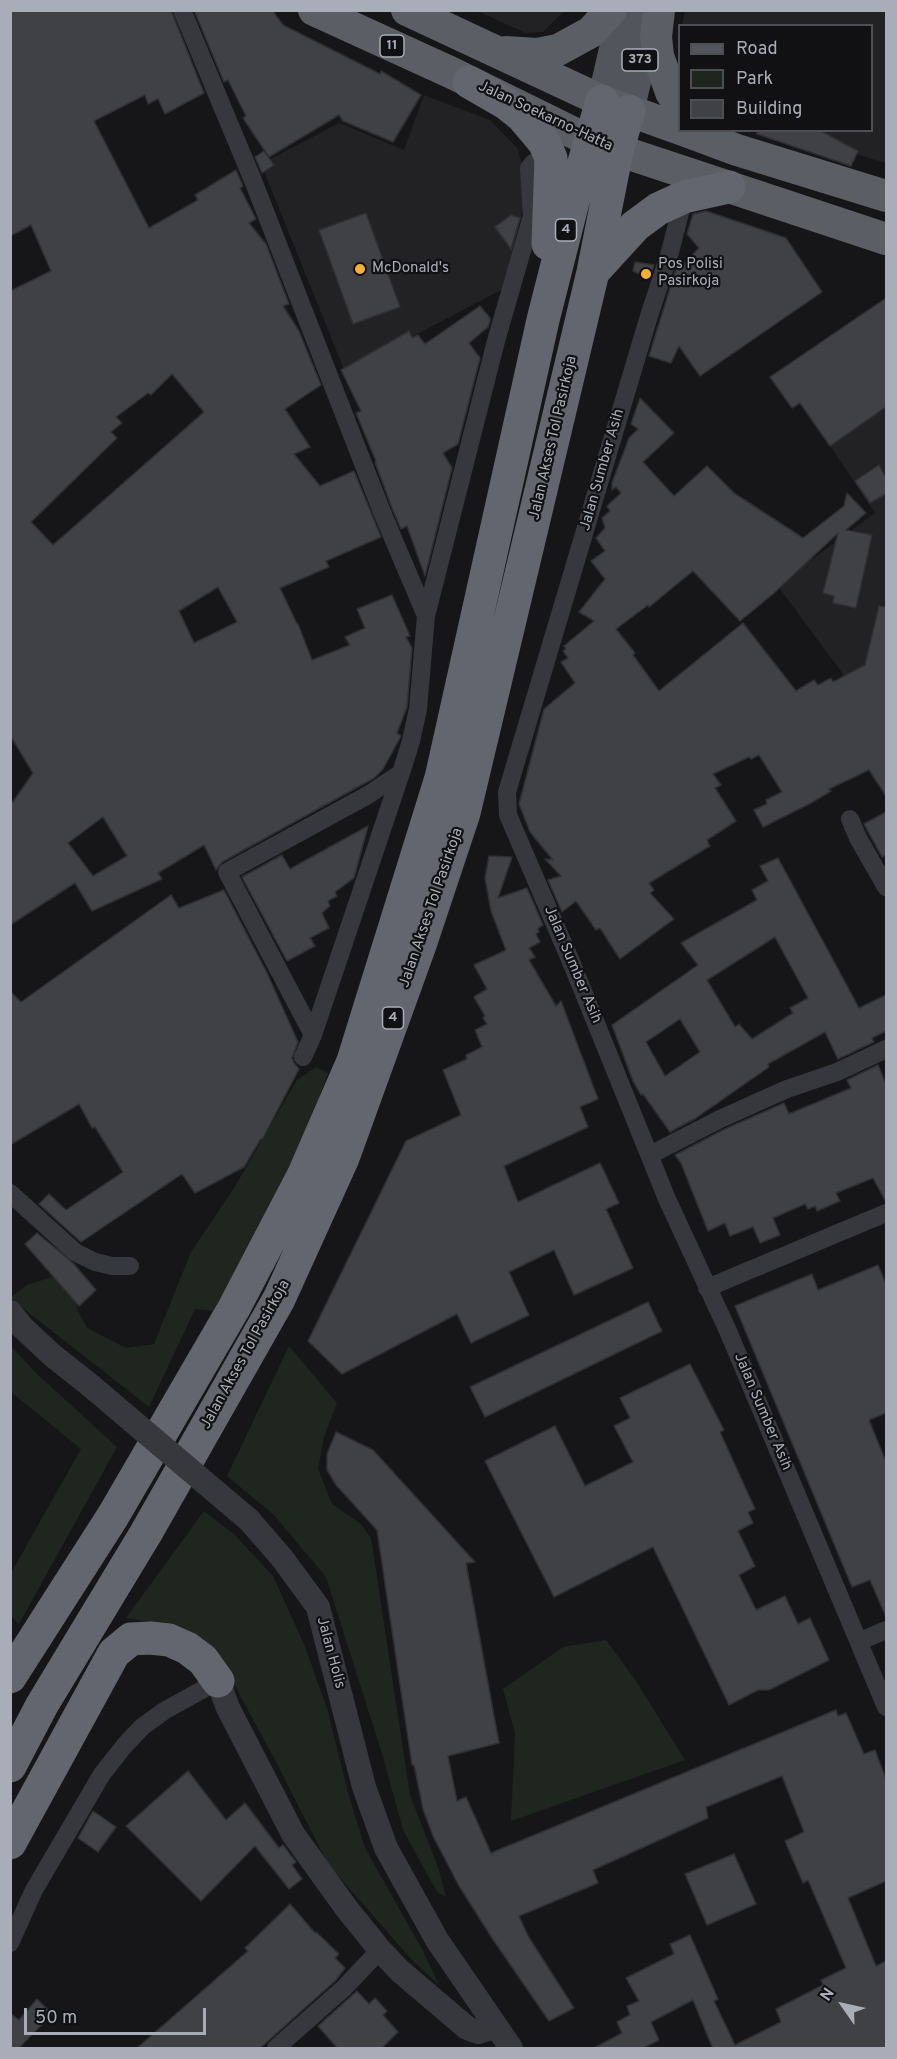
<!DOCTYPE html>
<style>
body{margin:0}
#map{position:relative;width:897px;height:2059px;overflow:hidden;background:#161618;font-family:Overpass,sans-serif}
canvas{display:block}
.frame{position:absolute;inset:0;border:12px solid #a8adb8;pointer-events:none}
.legend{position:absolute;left:678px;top:24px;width:195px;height:108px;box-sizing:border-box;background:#111113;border:2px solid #4d4f55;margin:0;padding:8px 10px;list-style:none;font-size:18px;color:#a8adb8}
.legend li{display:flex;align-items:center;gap:12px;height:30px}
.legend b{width:30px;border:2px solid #4d4f55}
.north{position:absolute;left:813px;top:1975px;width:60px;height:60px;-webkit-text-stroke:4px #111113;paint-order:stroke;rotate:304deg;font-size:16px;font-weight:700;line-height:24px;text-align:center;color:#a8adb8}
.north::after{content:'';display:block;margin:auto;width:21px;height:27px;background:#a8adb8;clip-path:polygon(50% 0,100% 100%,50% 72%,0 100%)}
.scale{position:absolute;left:24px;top:2008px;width:182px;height:27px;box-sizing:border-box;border:3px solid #a8adb8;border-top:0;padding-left:8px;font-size:18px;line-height:21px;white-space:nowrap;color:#a8adb8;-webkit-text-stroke:4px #111113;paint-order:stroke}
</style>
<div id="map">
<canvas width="897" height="2059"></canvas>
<div class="frame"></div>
<ul class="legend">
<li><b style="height:8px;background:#53555c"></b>Road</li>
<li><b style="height:16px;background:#1e261f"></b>Park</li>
<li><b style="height:16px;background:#404145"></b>Building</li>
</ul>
<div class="north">N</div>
<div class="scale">50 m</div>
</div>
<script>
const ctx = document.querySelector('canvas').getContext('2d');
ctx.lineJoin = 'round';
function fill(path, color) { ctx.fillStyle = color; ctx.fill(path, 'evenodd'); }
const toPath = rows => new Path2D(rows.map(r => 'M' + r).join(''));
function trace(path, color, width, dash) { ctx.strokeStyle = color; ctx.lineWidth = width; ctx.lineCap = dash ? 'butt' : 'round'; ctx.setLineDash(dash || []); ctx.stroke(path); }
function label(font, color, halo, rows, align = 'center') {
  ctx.font = font + ' Overpass,sans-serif'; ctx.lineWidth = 4.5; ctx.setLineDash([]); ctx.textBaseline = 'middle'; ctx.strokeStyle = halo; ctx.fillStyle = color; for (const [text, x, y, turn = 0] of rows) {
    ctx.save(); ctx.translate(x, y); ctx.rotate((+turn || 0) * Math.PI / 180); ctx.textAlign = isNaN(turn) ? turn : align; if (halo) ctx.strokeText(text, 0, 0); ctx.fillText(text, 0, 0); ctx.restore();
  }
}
fill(toPath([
 [477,11,564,10,564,11,543,32,526,33],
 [685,11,886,11,886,163,778,131,872,130,872,26,682,26],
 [424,95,490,120,518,149,528,191,503,289,345,372,261,164,339,123,404,150],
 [886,407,886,732,777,585,875,513,829,444]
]), '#222225');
fill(toPath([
 [316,1067,328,1073,296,1160,213,1311,195,1309,149,1407,10,1298,27,1285,52,1277,73,1287,77,1309,87,1328,126,1348,154,1344,191,1252,234,1188,297,1080],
 [11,1346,36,1373,117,1447,19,1624,11,1616,11,1573,81,1449,11,1392],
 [289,1346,337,1403,324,1437,318,1469,332,1504,361,1524,371,1538,410,1795,438,1867,446,1897,437,1892,403,1830,383,1757,326,1577,274,1515,227,1476],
 [204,1511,235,1535,273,1576,304,1644,327,1708,349,1796,365,1848,422,1949,439,1985,411,1959,328,1864,275,1760,221,1660,176,1626,126,1618],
 [606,1640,636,1681,685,1760,511,1821,515,1733,503,1689,563,1647]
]), '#1e261f');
const building = toPath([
 [10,10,171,10,204,93,165,114,158,99,148,104,145,95,94,121,149,228,198,200,195,195,236,170,243,186,240,188,256,219,249,223,266,244,289,304,283,306,299,331,321,385,285,409,310,447,294,454,320,486,354,471,381,537,326,561,329,567,280,588,297,624,298,624,312,660,350,645,345,637,365,628,357,609,392,595,410,636,406,637,412,648,407,707,397,733,401,736,400,738,383,769,374,778,222,862,216,870,204,845,158,873,162,879,92,911,75,883,10,925,10,806,33,773,10,735,10,291,51,271,31,225,10,236,10,10],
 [172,374,204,412,53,545,31,522,117,438,111,432,122,423,116,417,148,393,151,395,172,374],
 [218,587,237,622,194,643,179,611,218,587],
 [103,817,127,856,93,876,68,843,103,817],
 [194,10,272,10,283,25,380,74,381,71,421,95,393,142,343,121,339,115,269,157,243,118,246,116,228,80,224,82,194,10],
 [757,130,819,130,858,151,851,166,757,134,757,130],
 [264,151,274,165,262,173,255,157,264,151],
 [706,211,786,238,822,292,700,376,679,346,671,363,649,356,676,269,679,269,699,248,687,234,693,214,706,211],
 [366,213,400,307,353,324,319,230,366,213],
 [511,215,520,218,511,249,495,227,511,215],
 [635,262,654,265,650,278,633,271,635,262],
 [886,298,886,407,830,446,800,403,792,408,770,377,886,298],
 [480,306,490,318,490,321,488,327,469,343,480,358,458,444,443,453,452,468,425,576,407,526,401,529,392,508,375,462,376,461,356,413,361,411,341,370,409,331,412,338,418,335,425,344,480,306],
 [640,398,674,433,643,462,674,496,707,466,734,493,803,538,844,506,847,493,866,513,846,530,872,535,856,608,833,603,834,596,823,593,838,533,773,594,740,621,693,571,649,607,648,605,616,629,635,653,633,655,659,691,743,623,796,691,814,680,818,685,831,678,833,682,865,665,879,606,886,607,886,796,869,770,829,789,831,791,811,803,763,827,754,810,767,804,766,800,782,792,759,755,751,759,749,757,713,774,721,785,715,788,736,821,707,840,710,846,649,883,654,890,650,893,674,919,620,959,600,928,596,930,576,901,562,912,548,880,561,876,545,859,553,860,530,832,519,804,544,709,575,683,561,662,568,658,563,651,566,649,564,646,594,621,579,612,605,579,591,561,605,551,596,538,605,528,602,518,610,511,607,506,621,493,616,487,612,490,612,483,629,438,638,429,631,424,640,398],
 [879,465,886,478,886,494,870,503,855,481,879,465],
 [886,812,886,855,882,857,864,824,886,812],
 [368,826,354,878,335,892,337,896,328,901,330,906,322,913,329,928,310,938,315,946,287,961,242,877,282,855,290,869,368,826],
 [489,856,512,857,498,898,527,888,543,925,538,928,539,932,536,934,540,942,529,948,535,957,529,960,556,1006,561,1001,598,1099,580,1107,588,1127,504,1166,518,1202,600,1163,619,1203,606,1209,633,1268,574,1295,554,1250,509,1272,529,1315,471,1343,457,1314,342,1374,308,1341,406,1141,461,1115,443,1070,467,1059,466,1055,482,1047,475,1030,487,1024,483,1018,485,1016,474,997,487,989,474,965,506,950,491,911,485,878,489,856],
 [778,858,859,1008,886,995,886,1031,872,1038,874,1042,838,1059,825,1032,768,1064,769,1067,696,1118,670,1132,643,1094,641,1095,633,1081,612,1025,698,965,681,943,757,900,752,890,768,881,760,866,778,858],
 [775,937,808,998,790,1008,793,1013,752,1039,739,1024,735,1027,707,980,775,937],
 [680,1019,700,1052,665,1076,646,1042,680,1019],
 [224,890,267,973,298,1042,292,1058,294,1063,299,1069,263,1138,260,1140,244,1167,195,1193,182,1174,81,1242,39,1204,49,1194,66,1210,123,1172,95,1127,92,1128,79,1104,10,1145,10,991,21,1002,171,895,179,908,224,890],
 [878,1065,886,1084,886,1202,873,1178,836,1193,840,1201,817,1211,815,1206,808,1209,805,1204,773,1218,780,1235,760,1243,753,1227,730,1236,725,1223,708,1231,681,1163,675,1155,725,1129,784,1103,789,1114,851,1088,847,1080,878,1065],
 [37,1233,73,1263,96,1290,79,1306,25,1244,37,1233],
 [878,1265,886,1284,886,1413,869,1420,886,1462,886,1617,870,1580,852,1587,735,1306,812,1274,818,1290,878,1265],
 [648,1302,662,1331,485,1417,470,1387,648,1302],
 [690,1364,724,1430,720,1432,755,1509,748,1512,753,1523,738,1531,755,1566,739,1575,756,1610,785,1596,798,1624,810,1618,829,1660,769,1690,758,1690,729,1705,653,1547,554,1597,485,1461,555,1426,585,1486,633,1462,614,1426,630,1418,620,1398,690,1364],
 [336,1432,373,1450,475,1562,466,1563,499,1743,448,1756,457,1801,466,1797,491,1853,836,1710,838,1716,846,1713,864,1754,875,1750,886,1779,886,1881,848,1898,876,1966,886,1961,886,2049,713,2049,693,2000,651,2022,659,2040,641,2049,592,2049,622,2033,617,2022,630,2015,627,2006,639,2001,626,1978,674,1954,670,1944,690,1935,718,1999,714,2001,735,2045,781,2022,776,2009,823,1985,821,1980,846,1968,808,1880,803,1883,785,1841,804,1832,782,1776,706,1807,708,1818,593,1870,598,1883,519,1916,528,1936,574,2008,549,2021,494,1941,459,1886,433,1836,423,1809,414,1765,412,1765,377,1530,336,1485,327,1470,327,1454,336,1432],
 [188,1771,226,1820,245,1803,279,1848,283,1845,296,1862,292,1865,302,1879,289,1889,255,1846,201,1901,126,1826,188,1771],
 [93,1811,116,1827,98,1852,78,1838,93,1811],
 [734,1854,756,1904,707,1925,685,1874,734,1854],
 [290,1904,315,1933,316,1932,339,1954,335,1958,345,1968,336,1980,259,2049,136,2049,248,1951,245,1948,290,1904],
 [357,1991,369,2004,375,1998,387,2011,383,2015,398,2032,381,2049,338,2049,318,2026,357,1991],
 [37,1999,52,2014,18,2049,10,2049,10,2013,19,2020,37,1999]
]);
fill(building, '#404145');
trace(building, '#303034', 1.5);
trace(toPath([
 [182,10,254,183,382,512,426,616,418,709,411,741,401,773,368,795,227,872,313,1035],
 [684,197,670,252,649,316,507,792,508,815,572,964,667,1199,728,1331,886,1707],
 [426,616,496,341,532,216,529,168,533,163,551,158],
 [850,819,858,838,886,887],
 [303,1057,313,1035,401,773],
 [650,1155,720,1119,787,1089,837,1072,886,1049],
 [10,1193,75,1252,95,1262,112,1266,130,1266],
 [707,1288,886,1213],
 [860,1641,886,1630],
 [10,1943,34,1890,102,1774,125,1745,142,1727,164,1711,218,1681],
 [276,2048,344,1988,380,1950]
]), '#37383d', 18);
trace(toPath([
 [10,1312,22,1327,52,1355,91,1386],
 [249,1520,282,1558,318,1607,364,1787,386,1848,437,1940,511,2048],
 [218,1681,228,1708,293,1834,347,1909,380,1950,400,1971,467,2028,478,2032,495,2027]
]), '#37383d', 24);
trace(toPath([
 [602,101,623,10],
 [629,111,652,16]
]), '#53555c', 30);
trace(toPath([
 [314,10,452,73,590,141,886,239],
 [407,10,602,101,680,129],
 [659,10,656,37,658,56,671,92,680,106],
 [506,52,537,54,558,50,591,32,611,10],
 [683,130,737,150,886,196]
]), '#5b5e65', 32);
trace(toPath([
 [469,82,507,104,522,116,544,142,551,158,548,244],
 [593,272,635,226,658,209,684,197,729,187],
 [10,1677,113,1516,234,1308,303,1176,353,1061,441,778,543,320,577,186,602,101],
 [10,1766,42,1705,146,1533,279,1299,343,1158,419,948,464,813,593,272,617,151,629,111],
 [10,1843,114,1653,131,1639,150,1638,169,1640,187,1648,203,1660,218,1681]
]), '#63666e', 33);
trace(toPath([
 [91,1386,249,1520]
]), '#37383d', 24);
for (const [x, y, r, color] of [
 [360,269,6,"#f2b134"],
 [646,274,6,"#f2b134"]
]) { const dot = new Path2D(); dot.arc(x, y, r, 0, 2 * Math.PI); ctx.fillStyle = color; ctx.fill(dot); trace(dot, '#111113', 2); }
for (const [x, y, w] of [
 [392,46,24],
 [640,60,36],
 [566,230,21],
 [393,1018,21]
]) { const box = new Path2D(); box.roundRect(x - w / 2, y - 11, w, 22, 4.5); ctx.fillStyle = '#111113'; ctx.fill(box); trace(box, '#a8adb8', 1.5); }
label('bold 14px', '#a8adb8', null, [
 ["11",392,46],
 ["373",640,60],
 ["4",566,230],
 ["4",393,1018]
]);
label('15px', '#a8adb8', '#111113', [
 ["Jalan Soekarno-Hatta",545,117,25],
 ["Jalan Akses Tol Pasirkoja",554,438,-77],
 ["Jalan Sumber Asih",603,470,-74],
 ["Jalan Akses Tol Pasirkoja",432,908,-71],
 ["Jalan Sumber Asih",572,965,67],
 ["Jalan Akses Tol Pasirkoja",246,1355,-61],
 ["Jalan Sumber Asih",762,1412,67],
 ["Jalan Holis",330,1653,75]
]);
label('15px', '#a8adb8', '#111113', [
 ["Pos Polisi",658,265],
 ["Pasirkoja",658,282],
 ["McDonald's",372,269]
], 'left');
</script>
